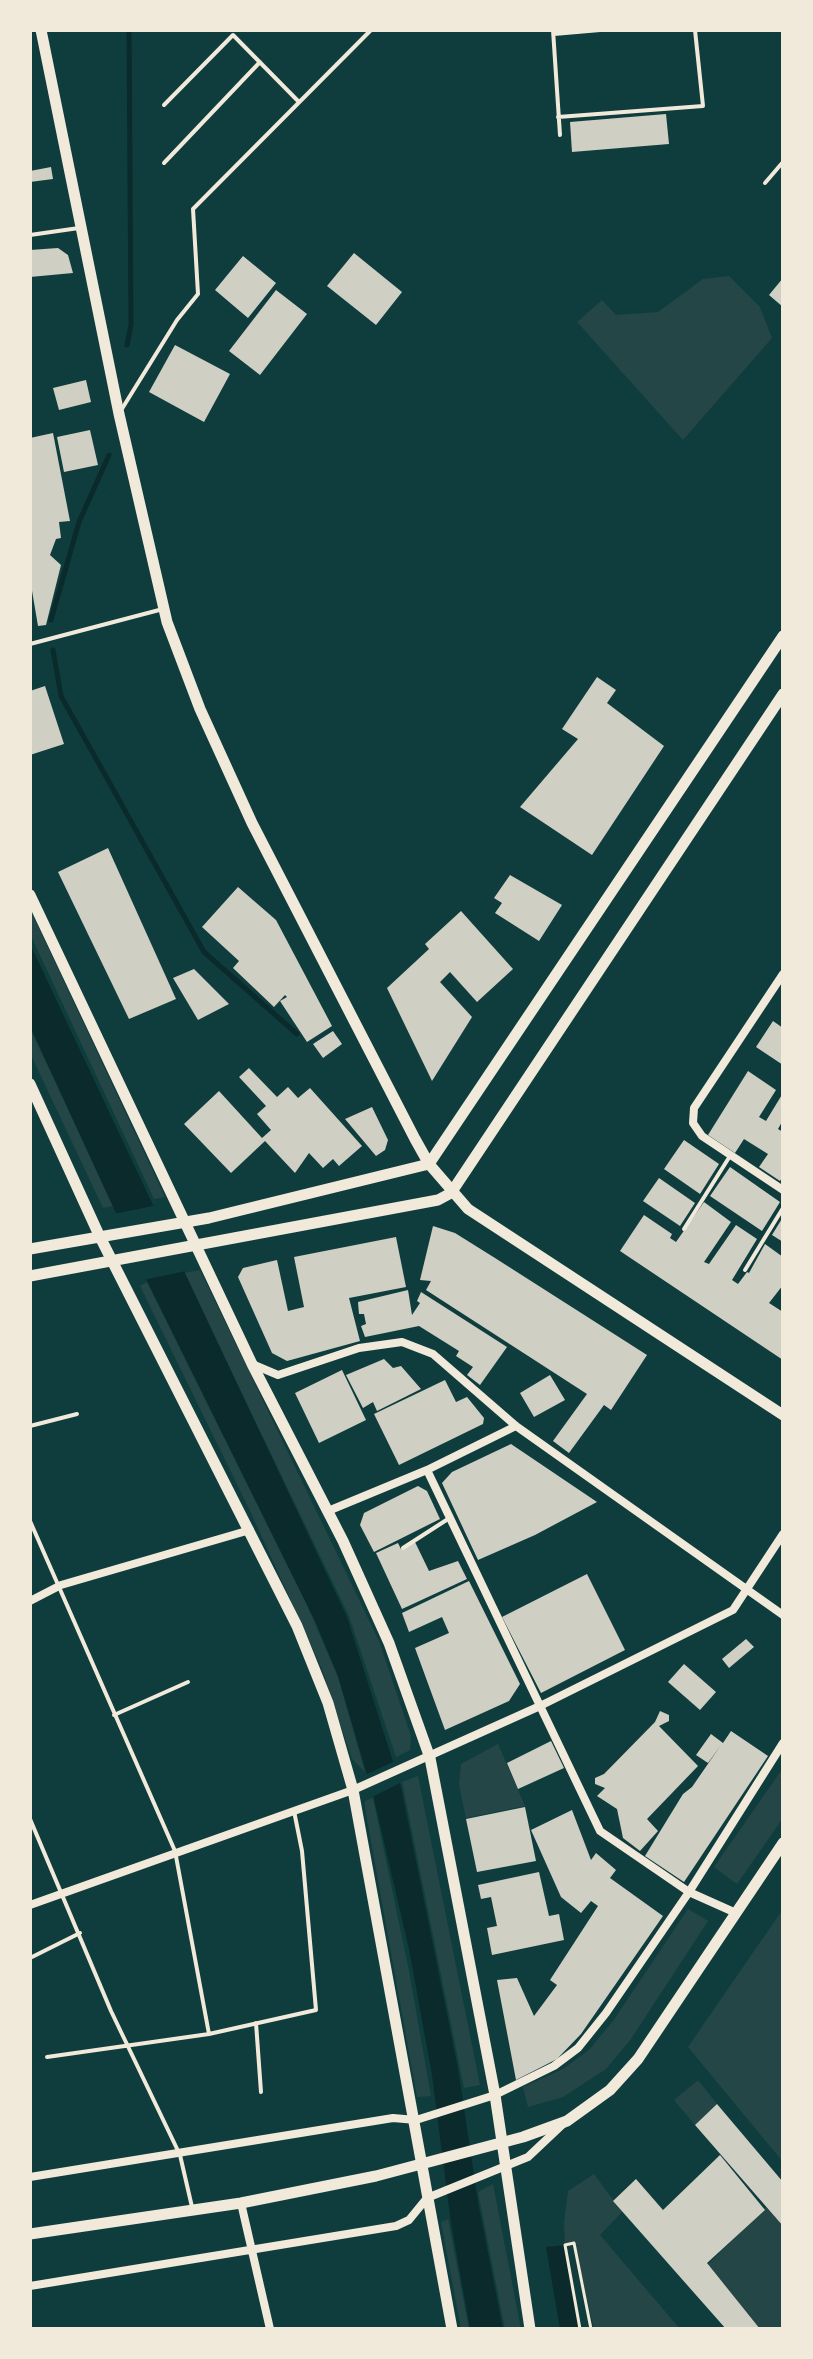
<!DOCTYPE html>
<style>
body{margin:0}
#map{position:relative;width:813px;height:2359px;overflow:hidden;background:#0f3d3e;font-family:"Source Sans 3",sans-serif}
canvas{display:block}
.frame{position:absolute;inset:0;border:32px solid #f1e9da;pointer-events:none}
</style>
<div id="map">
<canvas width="813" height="2359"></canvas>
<div class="frame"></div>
</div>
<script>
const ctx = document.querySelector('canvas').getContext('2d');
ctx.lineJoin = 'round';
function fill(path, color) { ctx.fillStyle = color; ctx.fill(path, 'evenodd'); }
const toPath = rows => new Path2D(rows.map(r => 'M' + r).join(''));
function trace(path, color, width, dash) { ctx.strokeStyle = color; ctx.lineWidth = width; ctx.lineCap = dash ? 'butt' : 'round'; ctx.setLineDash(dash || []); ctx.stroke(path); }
fill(toPath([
 [729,276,760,307,772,338,683,440,577,322,602,300,616,315,658,312,703,279],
 [30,909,165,1197,154,1199,30,934],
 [30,1029,53,1077,113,1206,103,1208,30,1053],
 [200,1270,379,1641,411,1736,410,1750,396,1757,349,1616,184,1273],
 [147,1282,306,1603,338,1677,365,1772,352,1759,322,1669,251,1513,140,1286],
 [498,1744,525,1806,466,1818,459,1785,461,1764],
 [783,1768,783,1818,737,1884,714,1867],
 [418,1776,480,2085,464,2088,402,1782],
 [373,1798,409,1971,431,2096,417,2097,365,1808,365,1801],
 [688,1909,708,1921,631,2039,606,2069,563,2097,528,2107,523,2087,563,2069,589,2050,613,2021],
 [783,1909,783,2162,688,2047],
 [698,2080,717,2104,695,2125,674,2100],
 [594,2174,622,2212,600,2235,680,2329,594,2329,574,2243,565,2245,564,2223,568,2191],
 [493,2184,521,2329,505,2329,478,2192],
 [766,2207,783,2226,783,2329,759,2329,706,2266],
 [448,2219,469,2329,461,2329,458,2313,441,2222]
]), '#244646');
fill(toPath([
 [30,944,347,1617,401,1787,458,2068,478,2202,503,2329,470,2329,451,2223,432,2075,409,1949,373,1795,338,1676,315,1621,148,1283,30,1026],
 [565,2245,580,2329,560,2329,546,2247]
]), '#0a2a2b');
fill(toPath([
 [158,1205,186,1271,143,1280,113,1214],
 [395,1761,400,1783,372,1797,365,1775]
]), '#0f3d3e');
trace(toPath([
 [127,345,131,325,129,30],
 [51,620,79,522,109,455],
 [53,650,61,696,204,952,297,1034]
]), '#0a2a2b', 5);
fill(toPath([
 [666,114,669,144,572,152,570,122],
 [51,167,53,179,30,182,30,171],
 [58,248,68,255,73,273,30,277,30,250],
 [354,253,402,292,376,325,327,286],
 [243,256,276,283,248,318,215,290],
 [783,278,783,307,769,295],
 [276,290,307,314,260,375,229,351],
 [175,345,230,374,204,422,149,392],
 [86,380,91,402,59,410,53,388],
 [90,430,98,465,64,472,57,437],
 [53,433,70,521,59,522,61,538,56,539,50,555,61,565,46,625,38,626,30,579,30,438],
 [597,677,616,690,607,703,664,746,592,855,520,807,578,739,562,729],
 [45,686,64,744,30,755,30,691],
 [108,848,176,999,129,1019,58,872],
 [510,875,562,905,539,941,495,913,502,903,494,898],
 [238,887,276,920,332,1026,307,1042,280,1001,287,997,285,995,274,1007,233,968,239,961,202,927],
 [461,911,513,969,477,1002,450,972,440,982,472,1017,432,1081,387,988,429,949,425,944],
 [194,969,229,1004,198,1020,173,978],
 [773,1021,783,1028,783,1065,756,1047],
 [333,1031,342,1044,323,1058,313,1044],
 [249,1068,277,1097,288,1087,298,1098,310,1088,362,1146,339,1166,333,1159,323,1168,309,1153,295,1173,265,1141,231,1173,184,1124,219,1091,262,1138,271,1130,257,1114,266,1106,239,1077],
 [748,1071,776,1090,759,1117,766,1121,783,1093,783,1120,778,1129,783,1132,783,1176,780,1181,759,1167,768,1154,744,1139,735,1153,708,1135],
 [372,1107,388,1140,385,1150,376,1156,345,1119],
 [684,1140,719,1164,700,1194,664,1169],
 [730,1167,780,1202,762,1231,710,1196],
 [659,1178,695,1203,680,1226,643,1201],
 [704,1202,731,1222,704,1262,709,1264,736,1225,757,1239,732,1280,738,1284,747,1272,749,1273,765,1244,783,1257,783,1285,769,1303,783,1312,783,1360,620,1251,644,1215,672,1234,670,1238,676,1242],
 [783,1217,783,1242,772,1235],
 [433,1226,455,1233,495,1258,647,1355,611,1410,604,1405,569,1453,553,1441,587,1394,426,1290,431,1281,420,1280],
 [396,1237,406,1287,349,1298,360,1341,287,1361,272,1353,238,1277,243,1268,277,1260,288,1311,304,1307,294,1257],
 [408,1290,412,1315,420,1303,417,1301,421,1292,507,1347,480,1385,467,1375,473,1367,456,1356,459,1351,419,1326,365,1337,361,1326,366,1324,364,1314,359,1314,358,1302],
 [384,1359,393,1368,401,1366,421,1389,377,1411,373,1402,363,1408,346,1375],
 [342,1370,366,1420,319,1443,295,1393],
 [550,1375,565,1400,534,1417,520,1393],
 [445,1380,456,1402,467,1397,484,1418,483,1424,399,1465,374,1414],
 [511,1444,597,1502,535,1535,478,1560,442,1483,452,1472],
 [418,1486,427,1491,440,1519,374,1552,360,1525,364,1513],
 [415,1542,429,1571,458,1561,467,1579,402,1609,376,1553,398,1543,401,1549],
 [587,1574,625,1650,541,1693,502,1617],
 [469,1581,520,1684,509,1701,445,1730,415,1648,449,1633,442,1617,409,1632,402,1613],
 [746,1639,754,1647,729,1668,722,1659],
 [684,1664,716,1692,700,1710,668,1682],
 [660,1711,669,1715,669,1721,659,1726,698,1766,647,1819,658,1831,640,1851,623,1838,617,1809,597,1796,605,1788,595,1784,595,1778,604,1774,655,1722],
 [731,1731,768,1756,684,1882,645,1856,683,1794,692,1787,721,1745,708,1763,696,1755,711,1734,723,1743],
 [551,1741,564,1768,518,1789,507,1763],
 [525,1807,536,1861,477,1872,466,1819],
 [572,1810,591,1860,596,1853,616,1870,610,1878,663,1916,581,2034,557,2059,516,2080,497,1980,517,1978,534,2016,557,1985,550,1980,598,1906,591,1901,581,1913,561,1897,531,1830],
 [539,1872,549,1916,559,1914,564,1940,492,1955,487,1928,497,1926,491,1897,481,1899,478,1885],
 [717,2104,783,2182,783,2226,695,2125],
 [720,2155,765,2210,707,2263,760,2329,726,2329,613,2201,636,2179,663,2210]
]), '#cfcfc3');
trace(toPath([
 [580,2329,565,2245,574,2243,591,2329]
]), '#f1e9da', 3);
trace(toPath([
 [553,30,560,135],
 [554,34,600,30],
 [164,105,233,35,299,102],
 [558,117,703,106,695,30],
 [164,163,260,62],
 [765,183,783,162],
 [30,235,79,228],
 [120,412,177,320,198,294,193,209,371,30],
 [30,644,163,609],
 [684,1229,730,1156],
 [745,1270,783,1208],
 [30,1426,77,1414],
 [30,1521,175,1851,209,2034],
 [403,1548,448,1519],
 [114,1715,188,1682],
 [30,1819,111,2011,180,2155,192,2207],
 [30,1958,80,1933],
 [256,2023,261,2092],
 [47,2057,209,2034,316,2010,302,1851,294,1811]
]), '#f1e9da', 4);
trace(toPath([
 [783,974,694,1108,693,1123,702,1136,783,1190],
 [252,1364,278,1375,359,1348,402,1342,433,1354,516,1426,783,1615],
 [427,1470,600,1831,689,1892,736,1913],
 [328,1511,427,1470,516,1426],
 [30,1601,61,1585,250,1530],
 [30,1905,353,1790,540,1706,733,1610,783,1534],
 [30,2177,393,2118,416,2120,495,2095,554,2066,578,2048,606,2013,689,1892,783,1743],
 [241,2203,270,2329],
 [30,2286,396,2226,409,2220,427,2198,528,2157,563,2124]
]), '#f1e9da', 8);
trace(toPath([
 [41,30,119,414,167,622,200,709,252,823,415,1139,429,1164,468,1209,783,1415],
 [30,895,252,1364,343,1541,389,1643,430,1758,495,2095,530,2329],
 [30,1084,99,1235,297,1626,328,1703,353,1790,452,2329],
 [30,1249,209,1218,429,1164,783,636],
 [30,1276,438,1200,451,1193,783,694],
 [30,2234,241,2203,376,2176,523,2137,567,2121,610,2090,638,2059,783,1843]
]), '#f1e9da', 11);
</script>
